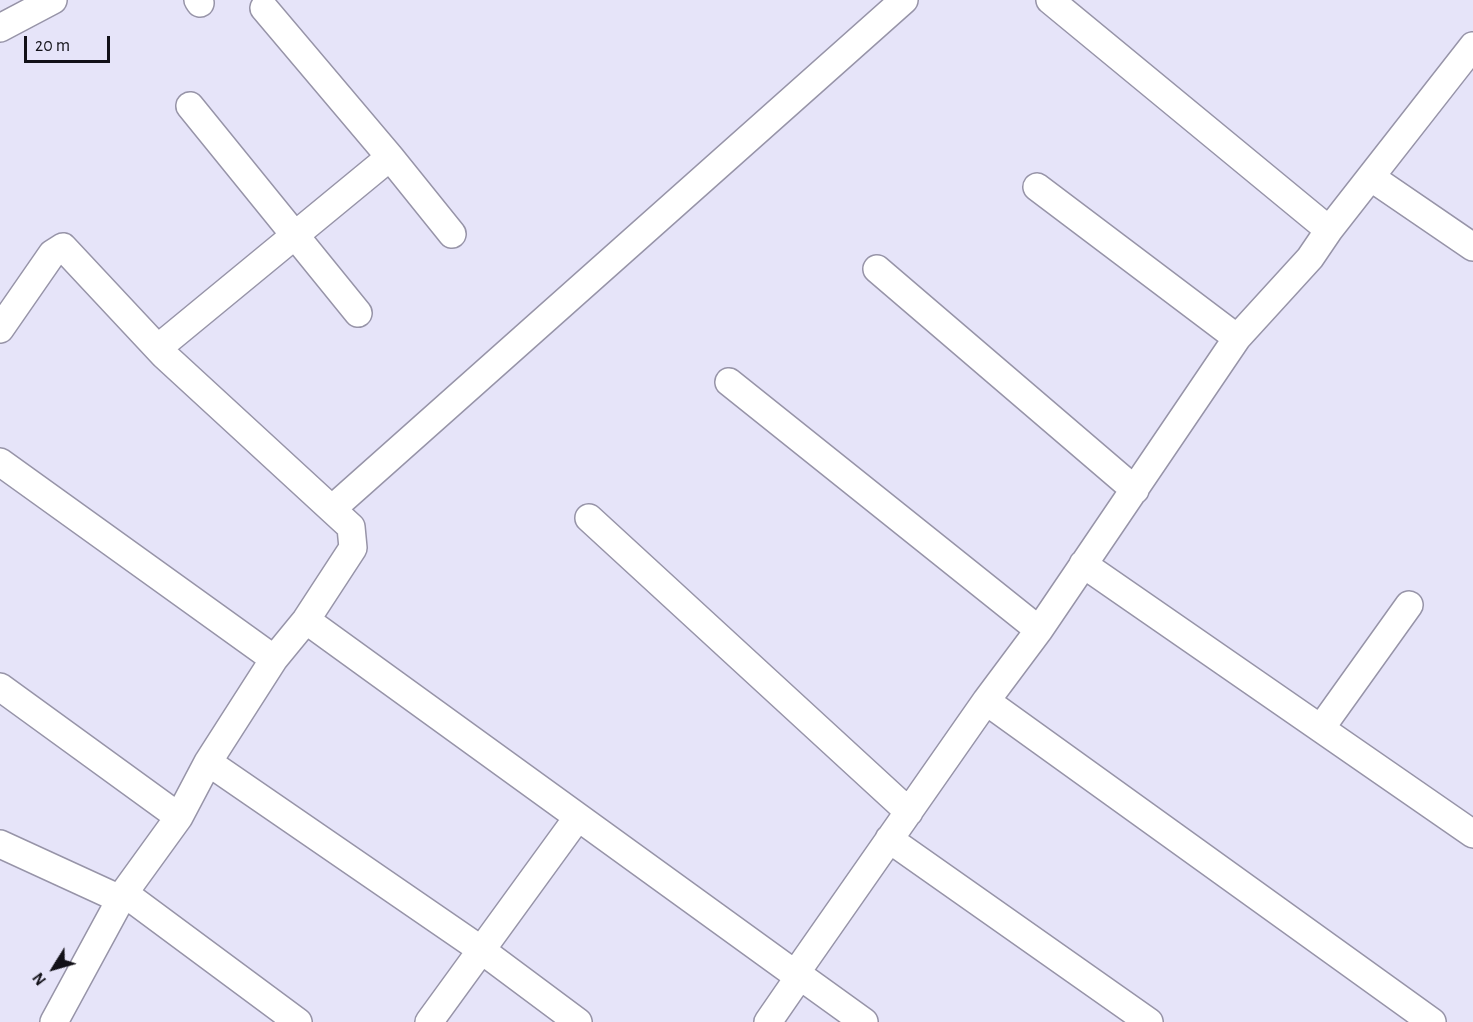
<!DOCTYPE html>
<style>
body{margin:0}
#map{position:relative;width:1473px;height:1022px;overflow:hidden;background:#e6e4f9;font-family:"Alegreya Sans",sans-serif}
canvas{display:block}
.north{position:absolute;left:24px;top:938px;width:60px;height:60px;-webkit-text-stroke:4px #e6e4f9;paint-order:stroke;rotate:233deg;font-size:16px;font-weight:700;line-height:24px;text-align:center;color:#121118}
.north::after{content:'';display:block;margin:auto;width:21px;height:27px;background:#121118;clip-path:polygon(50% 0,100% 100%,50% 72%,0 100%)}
.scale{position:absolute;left:24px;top:36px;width:86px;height:27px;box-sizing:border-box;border:3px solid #121118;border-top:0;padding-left:8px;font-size:18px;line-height:21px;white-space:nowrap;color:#121118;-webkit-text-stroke:4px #e6e4f9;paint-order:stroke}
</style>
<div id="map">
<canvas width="1473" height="1022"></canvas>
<div class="north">N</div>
<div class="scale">20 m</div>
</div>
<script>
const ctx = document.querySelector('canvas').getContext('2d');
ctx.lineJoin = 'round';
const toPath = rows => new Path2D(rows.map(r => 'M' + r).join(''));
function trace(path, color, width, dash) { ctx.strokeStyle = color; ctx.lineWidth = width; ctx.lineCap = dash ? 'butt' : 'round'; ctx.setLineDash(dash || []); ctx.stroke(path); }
const street = toPath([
 [198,0,200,3],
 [1050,0,1329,230],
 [264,8,390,157,452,234],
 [0,28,53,0],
 [190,106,358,313],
 [1372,178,1473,247],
 [1037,187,1237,338],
 [877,269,1135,490],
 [0,329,52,254,63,247,164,355,351,527,353,548,306,620,274,659,208,762,179,817,124,893,54,1022],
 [158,348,390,157],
 [729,382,1039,630],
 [0,462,274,659],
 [332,509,904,0],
 [589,518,909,812],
 [1083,564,1473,834],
 [306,620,799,977],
 [0,687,179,817],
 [986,701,1432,1022],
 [1321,728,1409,605],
 [208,762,480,949,578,1022],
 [889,839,1149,1022],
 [0,844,120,899],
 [124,893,298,1022],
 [796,973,864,1022],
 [429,1022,578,817],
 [768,1022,799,977,796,973,986,701,1039,630,1237,338,1310,258,1329,230,1473,46]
]);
trace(street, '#9794a8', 30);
trace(street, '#fff', 27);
</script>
